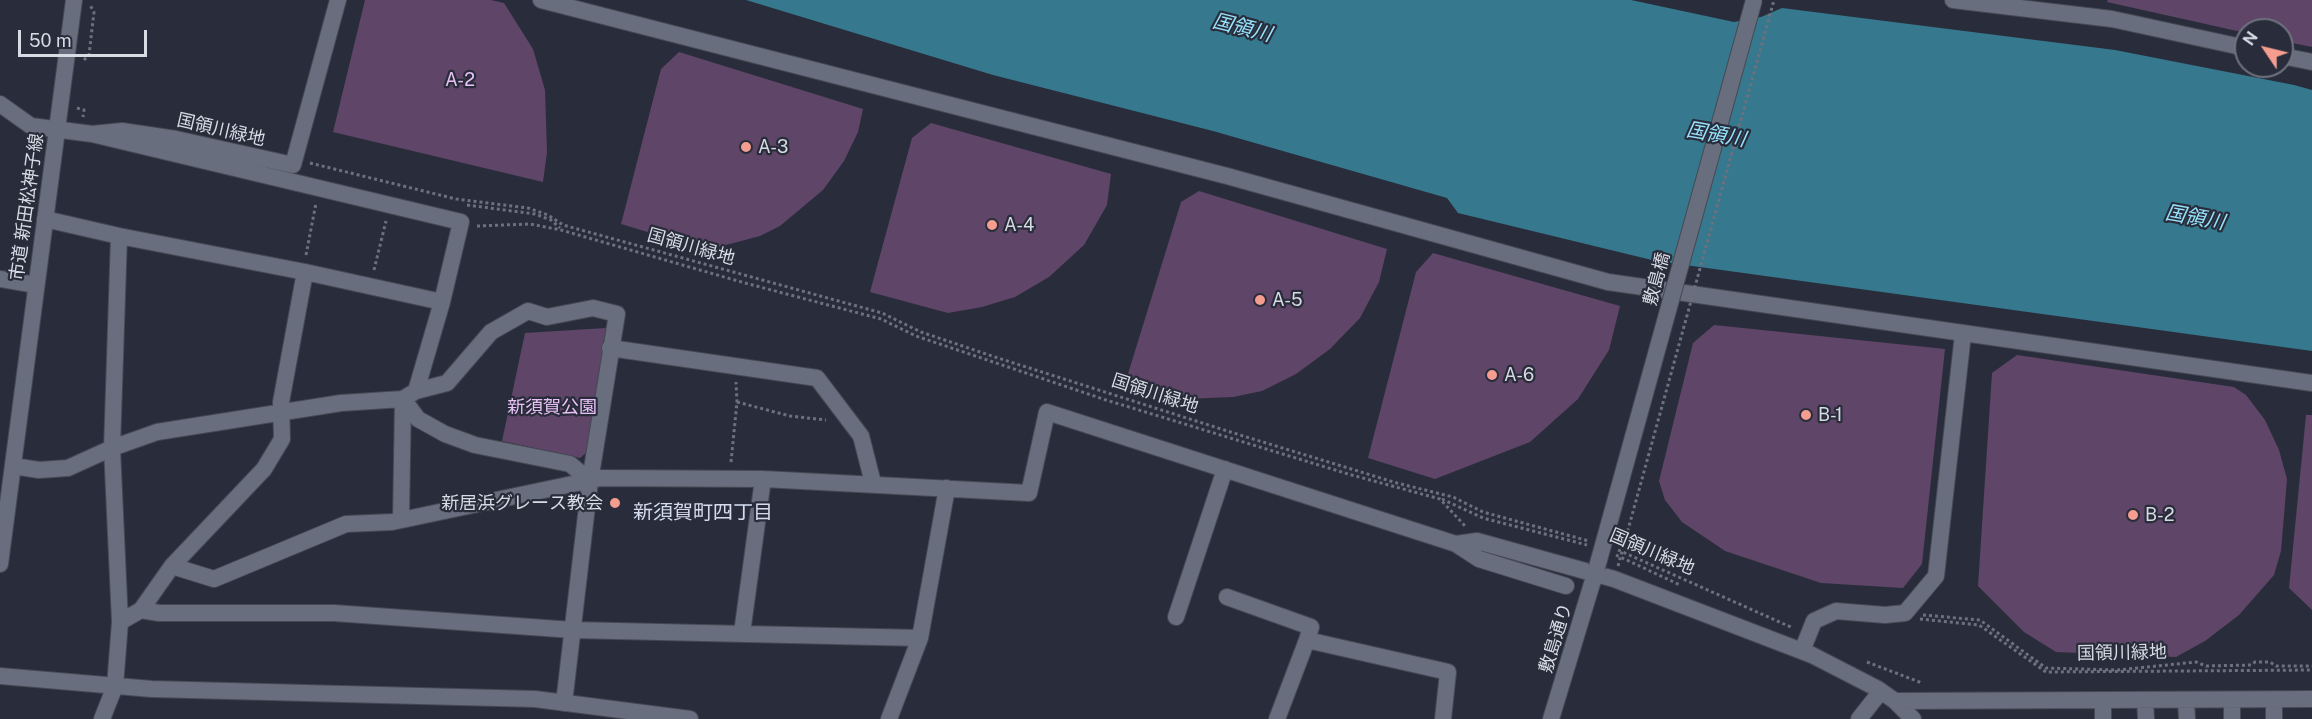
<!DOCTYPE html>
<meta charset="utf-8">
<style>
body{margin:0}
#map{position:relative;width:2312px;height:719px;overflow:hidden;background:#292d3b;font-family:"Public Sans",sans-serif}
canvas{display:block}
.north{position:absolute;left:2234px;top:18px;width:60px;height:60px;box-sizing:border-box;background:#292d3b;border:2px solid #6f737f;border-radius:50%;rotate:305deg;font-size:16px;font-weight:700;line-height:24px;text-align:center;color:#d8dbe4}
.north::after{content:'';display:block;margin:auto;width:21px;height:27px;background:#f59d8f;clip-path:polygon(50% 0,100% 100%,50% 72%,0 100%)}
.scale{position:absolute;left:18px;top:30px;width:129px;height:27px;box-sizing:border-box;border:3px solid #d8dbe4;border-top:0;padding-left:8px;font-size:18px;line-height:21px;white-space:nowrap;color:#d8dbe4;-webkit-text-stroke:4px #292d3b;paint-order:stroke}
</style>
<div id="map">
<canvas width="2312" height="719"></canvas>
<div class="north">N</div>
<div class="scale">50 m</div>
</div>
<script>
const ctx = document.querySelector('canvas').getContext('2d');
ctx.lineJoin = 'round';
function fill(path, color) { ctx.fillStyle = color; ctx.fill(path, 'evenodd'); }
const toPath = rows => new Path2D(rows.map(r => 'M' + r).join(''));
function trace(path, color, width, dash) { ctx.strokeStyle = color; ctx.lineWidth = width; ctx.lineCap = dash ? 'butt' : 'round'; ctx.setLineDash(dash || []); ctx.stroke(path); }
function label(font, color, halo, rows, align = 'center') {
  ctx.font = font + ' "Public Sans","Noto Sans JP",sans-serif'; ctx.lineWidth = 4.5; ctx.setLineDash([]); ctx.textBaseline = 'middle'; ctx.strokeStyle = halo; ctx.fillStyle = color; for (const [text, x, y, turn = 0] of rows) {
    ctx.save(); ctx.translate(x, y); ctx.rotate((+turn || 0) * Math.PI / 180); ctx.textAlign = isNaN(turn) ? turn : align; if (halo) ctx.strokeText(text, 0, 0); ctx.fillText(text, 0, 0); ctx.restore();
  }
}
fill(toPath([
 [365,0,491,0,504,3,533,49,545,90,547,152,543,182,333,132],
 [2108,0,2312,0,2312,47,2282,41,2282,30,2246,30,2246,33,2107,2],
 [679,52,863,109,858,132,844,161,823,190,780,226,760,236,707,250,621,224,661,69],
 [931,123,1111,174,1107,205,1084,245,1049,277,1015,297,982,307,948,313,870,292,912,138],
 [1199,191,1387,249,1379,282,1360,318,1330,349,1296,374,1262,391,1233,397,1158,400,1123,390,1181,202],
 [1433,253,1620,306,1609,350,1578,399,1530,442,1435,479,1368,458,1416,272],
 [1714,325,1945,349,1922,564,1903,588,1821,583,1725,551,1682,522,1665,500,1659,481,1693,343],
 [606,328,587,452,580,458,502,441,525,333],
 [2017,355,2234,387,2246,395,2265,420,2279,450,2287,479,2281,551,2274,575,2239,615,2205,641,2176,657,2056,652,2024,632,1978,586,1992,373],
 [2306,415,2312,415,2312,610,2289,588]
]), '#5f4567');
fill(toPath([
 [746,0,1631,0,1734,22,1761,17,1782,8,2115,50,2294,85,2312,90,2312,351,1656,261,1458,213,1447,198,1213,131,993,75]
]), '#36788d');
const minor = toPath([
 [541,0,1227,176,1608,282,2312,383],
 [1953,0,2112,19,2246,48],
 [2282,56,2312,62],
 [0,104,31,126,92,134,122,131,176,139,293,165,338,0],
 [92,134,461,222,442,302,305,272,119,236,112,448,120,622],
 [45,219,119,236],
 [0,279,36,285],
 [610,348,817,378,861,436,873,483],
 [416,391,442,302],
 [403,399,418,419,445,434,475,445,570,464,590,481],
 [13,466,39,470,68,468,112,448,157,432,341,403,403,399,416,391,447,383,491,332,528,311,547,317,593,308,617,314,590,481,564,703],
 [401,519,403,399],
 [1456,544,1479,559,1566,586],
 [0,564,74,0],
 [172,566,264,469,282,439,281,402,305,272],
 [1227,597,1311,627,1307,640],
 [141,610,159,613,334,613,573,630,920,638,947,488],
 [1176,617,1225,469],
 [742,633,763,479],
 [1802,651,1814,621,1836,611,1885,615,1905,613,1936,576,1963,334],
 [0,676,152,689,535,699,690,719],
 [2145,700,2146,719],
 [2186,700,2187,719],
 [1895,701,2312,699],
 [102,719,115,686,120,622,141,610,172,566,214,579,346,524,392,522,601,478,763,479,1029,493,1047,412,1456,544,1477,541,1614,579,1812,655,1878,689,1895,701,1913,719],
 [889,719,920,638],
 [1277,719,1307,640,1448,672,1443,719],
 [1551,719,1597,567],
 [1859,719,1881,691],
 [2103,719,2103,701],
 [2232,719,2232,700],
 [2274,719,2274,700]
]);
trace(minor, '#454954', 18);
trace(toPath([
 [84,60,89,55,94,12,90,5],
 [77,108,84,110,83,117],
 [310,163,456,199,528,208,548,215,563,225,882,313,921,332,998,358,1240,435,1397,483,1453,497,1483,512,1589,541],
 [467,205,535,214,551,220,560,228],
 [477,226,530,224,561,230,745,283,881,319,916,336,1106,400,1348,474,1440,499,1466,527],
 [306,255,316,203],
 [374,270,386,221],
 [737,402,790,416,826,420],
 [731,462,737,402,736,382],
 [1442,499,1483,518,1587,545],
 [1618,550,1793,628],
 [1616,555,1680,585],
 [1923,615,1980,620,2046,668,2118,670,2196,662,2206,666,2251,665,2255,662,2270,662,2276,666,2312,666],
 [1920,619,1979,625,2046,672,2312,670],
 [1867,662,1922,683]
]), '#6d717d', 3, [3, 3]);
trace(minor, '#686e7e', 16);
const minorBridge = toPath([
 [1597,567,1754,0]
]);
trace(minorBridge, '#454954', 18, []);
trace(toPath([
 [1618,566,1774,0]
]), '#6d717d', 3, [3, 3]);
trace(minorBridge, '#686e7e', 16);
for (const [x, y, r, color] of [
 [746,147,6,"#f59d8f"],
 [992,225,6,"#f59d8f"],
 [1260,300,6,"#f59d8f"],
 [1492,375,6,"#f59d8f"],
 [1806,415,6,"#f59d8f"],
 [615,503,6,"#f59d8f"],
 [2133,515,6,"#f59d8f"]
]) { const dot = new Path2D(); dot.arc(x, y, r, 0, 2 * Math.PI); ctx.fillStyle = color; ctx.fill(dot); trace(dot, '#292d3b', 2); }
label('18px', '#e9c1f6', '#292d3b', [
 ["A-2",460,80],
 ["新須賀公園",552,407]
]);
label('18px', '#d8dbe4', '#292d3b', [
 ["国領川緑地",221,130,13],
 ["市道 新田松神子線",27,207,-82],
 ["国領川緑地",691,247,16],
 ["敷島橋",1657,279,-75],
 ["国領川緑地",1155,394,18],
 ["国領川緑地",1652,552,23],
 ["敷島通り",1556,638,-73],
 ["国領川緑地",2122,653,-1]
]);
label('18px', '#d8dbe4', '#292d3b', [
 ["A-3",758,147],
 ["A-4",1004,225],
 ["A-5",1272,300],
 ["A-6",1504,375],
 ["B-1",1818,415],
 ["新居浜グレース教会",603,503,"right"],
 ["B-2",2145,515]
], 'left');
label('italic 20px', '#96e2fc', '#292d3b', [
 ["国領川",1242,28,14],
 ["国領川",1716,135,10],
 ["国領川",2195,218,10]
]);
label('20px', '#d4dbed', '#292d3b', [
 ["新須賀町四丁目",703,513]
]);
</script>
